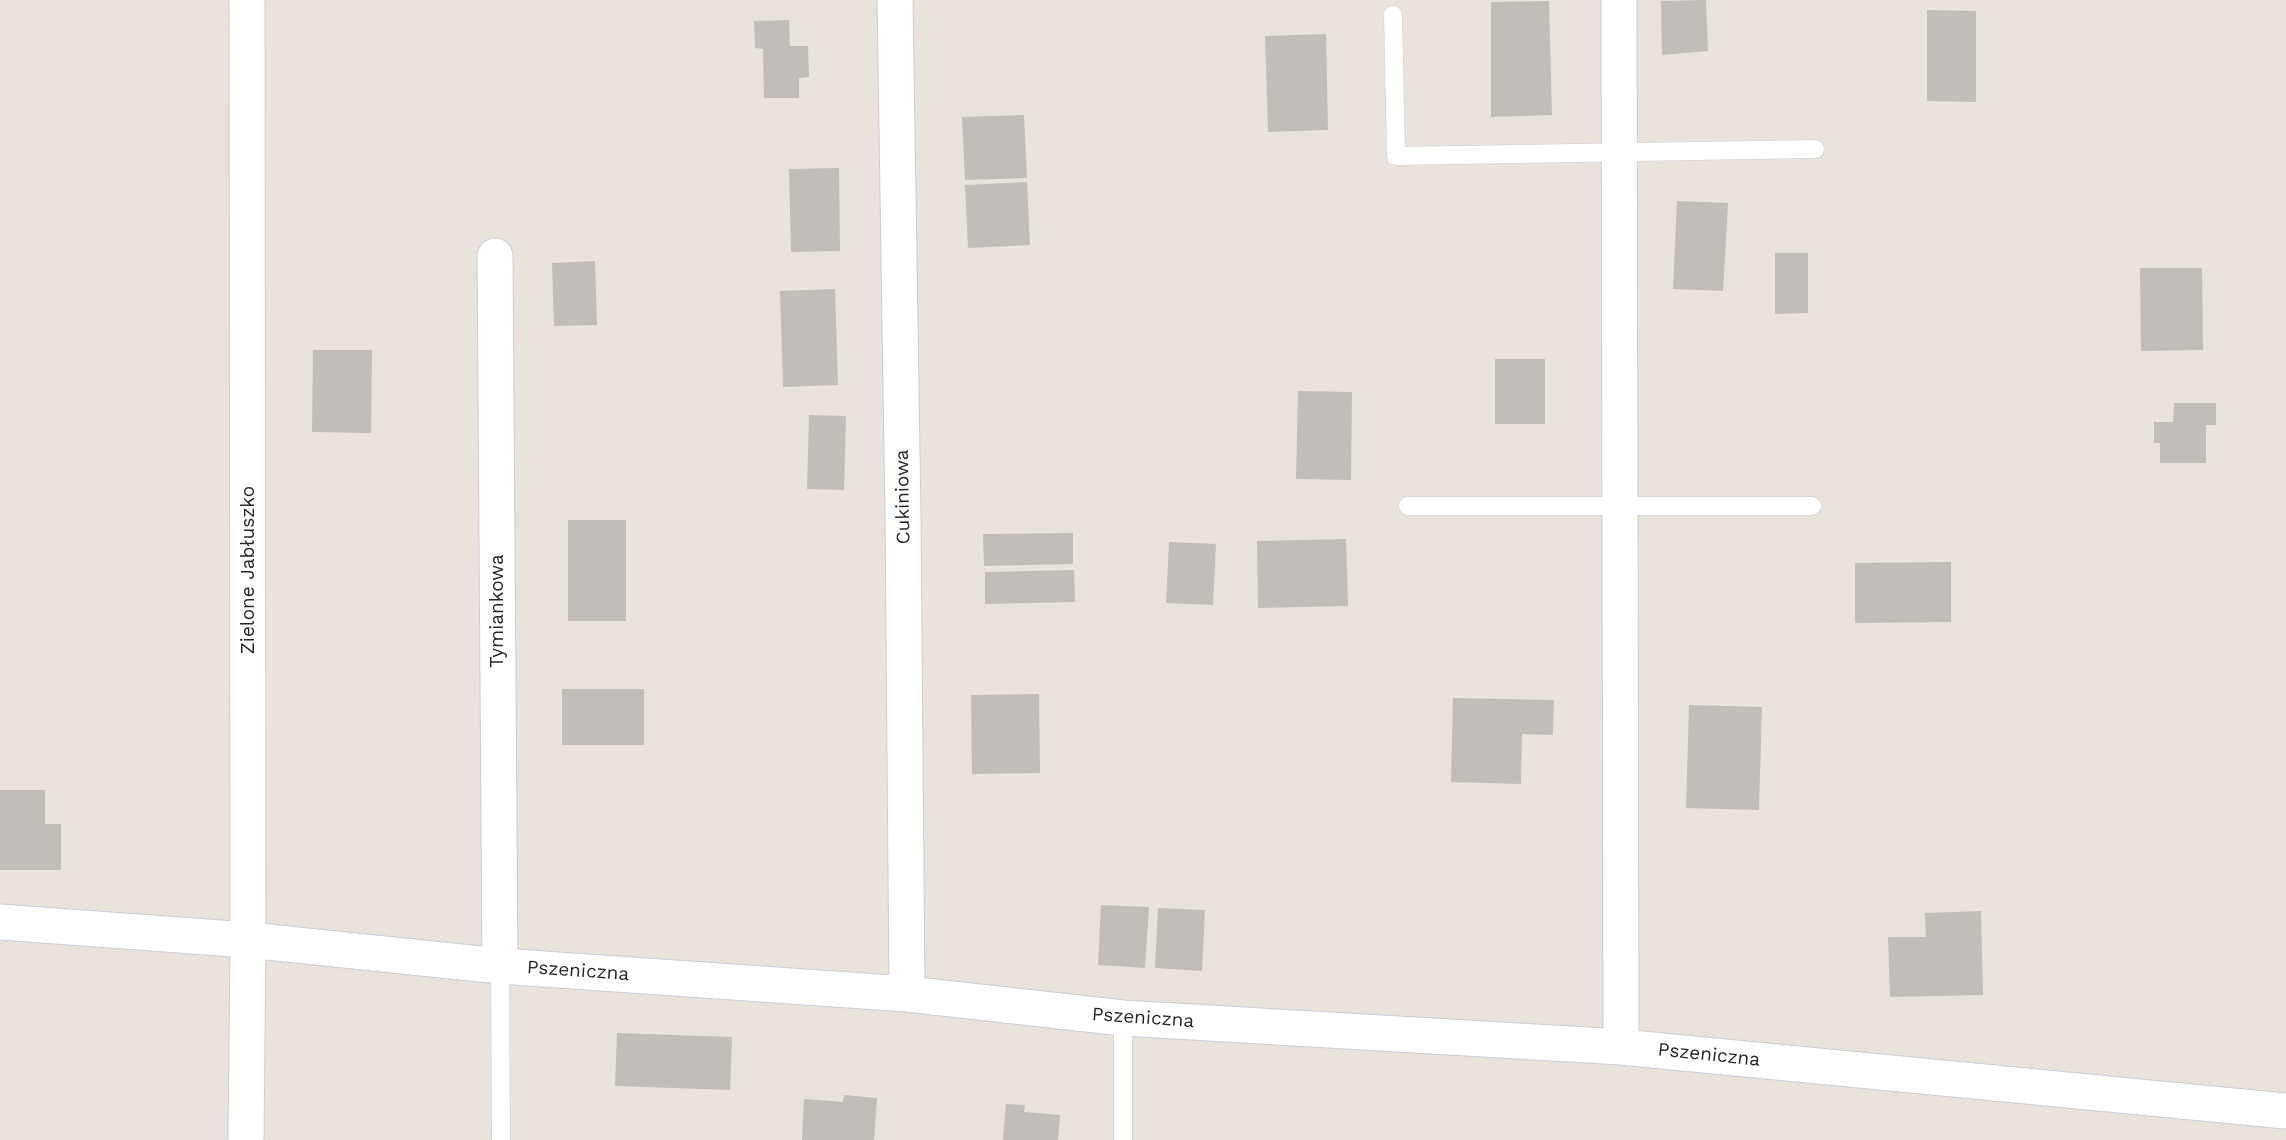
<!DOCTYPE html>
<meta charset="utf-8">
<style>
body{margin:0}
canvas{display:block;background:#e9e3db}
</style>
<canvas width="2286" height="1140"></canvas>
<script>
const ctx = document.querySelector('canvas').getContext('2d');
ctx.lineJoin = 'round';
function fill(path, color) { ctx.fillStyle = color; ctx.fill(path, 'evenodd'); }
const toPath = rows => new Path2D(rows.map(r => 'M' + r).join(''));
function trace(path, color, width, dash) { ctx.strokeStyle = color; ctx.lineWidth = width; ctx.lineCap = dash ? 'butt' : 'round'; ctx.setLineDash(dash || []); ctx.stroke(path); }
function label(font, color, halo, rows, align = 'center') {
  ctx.font = font + ' "Work Sans",sans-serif'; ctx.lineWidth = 5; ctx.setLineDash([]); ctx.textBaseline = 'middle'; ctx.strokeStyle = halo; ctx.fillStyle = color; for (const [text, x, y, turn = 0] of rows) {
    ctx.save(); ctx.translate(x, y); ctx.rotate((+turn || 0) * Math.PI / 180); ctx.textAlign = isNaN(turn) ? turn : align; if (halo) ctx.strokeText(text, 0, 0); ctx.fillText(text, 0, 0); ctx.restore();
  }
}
fill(toPath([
 [1706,0,1708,51,1662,55,1661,1],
 [1549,1,1552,115,1491,117,1491,2],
 [1927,10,1976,11,1976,102,1927,101],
 [789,20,790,46,808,46,809,77,799,78,799,98,764,98,763,49,755,48,754,21],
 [1326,34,1328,130,1268,132,1265,36],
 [1024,115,1027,178,965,180,962,117],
 [839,168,840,251,791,252,789,169],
 [1027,182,1030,245,968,248,965,185],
 [1677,201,1728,203,1723,291,1673,289],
 [1775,253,1808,253,1808,313,1775,314],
 [595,261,597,325,554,326,552,263],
 [2140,268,2202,268,2203,350,2141,351],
 [835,289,838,385,783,387,780,291],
 [313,350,372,350,371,433,312,432],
 [1495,359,1545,359,1545,424,1495,424],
 [1298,391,1352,392,1351,480,1296,479],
 [2174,403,2216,403,2216,425,2206,425,2206,463,2160,463,2160,443,2154,443,2154,422,2173,422],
 [809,415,846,416,844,490,807,489],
 [568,520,626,520,626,621,568,621],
 [1073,533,1073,564,984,566,983,534],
 [1346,539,1348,606,1258,608,1257,541],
 [1169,542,1216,544,1213,605,1166,603],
 [1951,562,1951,622,1855,623,1855,563],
 [1074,570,1075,602,985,604,985,572],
 [562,689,644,689,644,745,562,745],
 [1039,694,1040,773,972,774,971,695],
 [1453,698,1554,700,1553,735,1522,734,1521,784,1451,782],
 [1689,705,1762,707,1759,810,1686,808],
 [0,790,45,790,45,824,61,824,61,870,0,870],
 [1101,905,1149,907,1145,968,1098,965],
 [1158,908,1205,910,1202,971,1155,968],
 [1981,911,1983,995,1890,997,1888,937,1926,937,1925,913],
 [617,1033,732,1037,730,1090,615,1086],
 [844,1095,877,1098,874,1140,802,1140,804,1099,843,1102],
 [1006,1104,1025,1105,1024,1112,1060,1115,1058,1140,1003,1140]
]), '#c1bdb8');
const lane = toPath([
 [1393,15,1396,156,1815,149],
 [1408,506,1812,506],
 [500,966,501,1140],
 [1123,1140,1123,1018]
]);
const street = toPath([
 [895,0,903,514,907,994],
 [1619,0,1621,1047],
 [495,256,500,966],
 [0,922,248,940,500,966,907,994,1123,1018,1621,1047,2286,1111],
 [246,1140,248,940,247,0]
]);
trace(lane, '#cacdd8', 19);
trace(street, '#cacdd8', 37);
trace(lane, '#fff', 18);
trace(street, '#fff', 35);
label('19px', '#282828', '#fff', [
 ["Cukiniowa",903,497,-91],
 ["Zielone Jabłuszko",248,570,-90],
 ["Tymiankowa",497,611,-90],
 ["Pszeniczna",578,971,4],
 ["Pszeniczna",1143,1018,4],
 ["Pszeniczna",1709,1055,6]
]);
</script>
